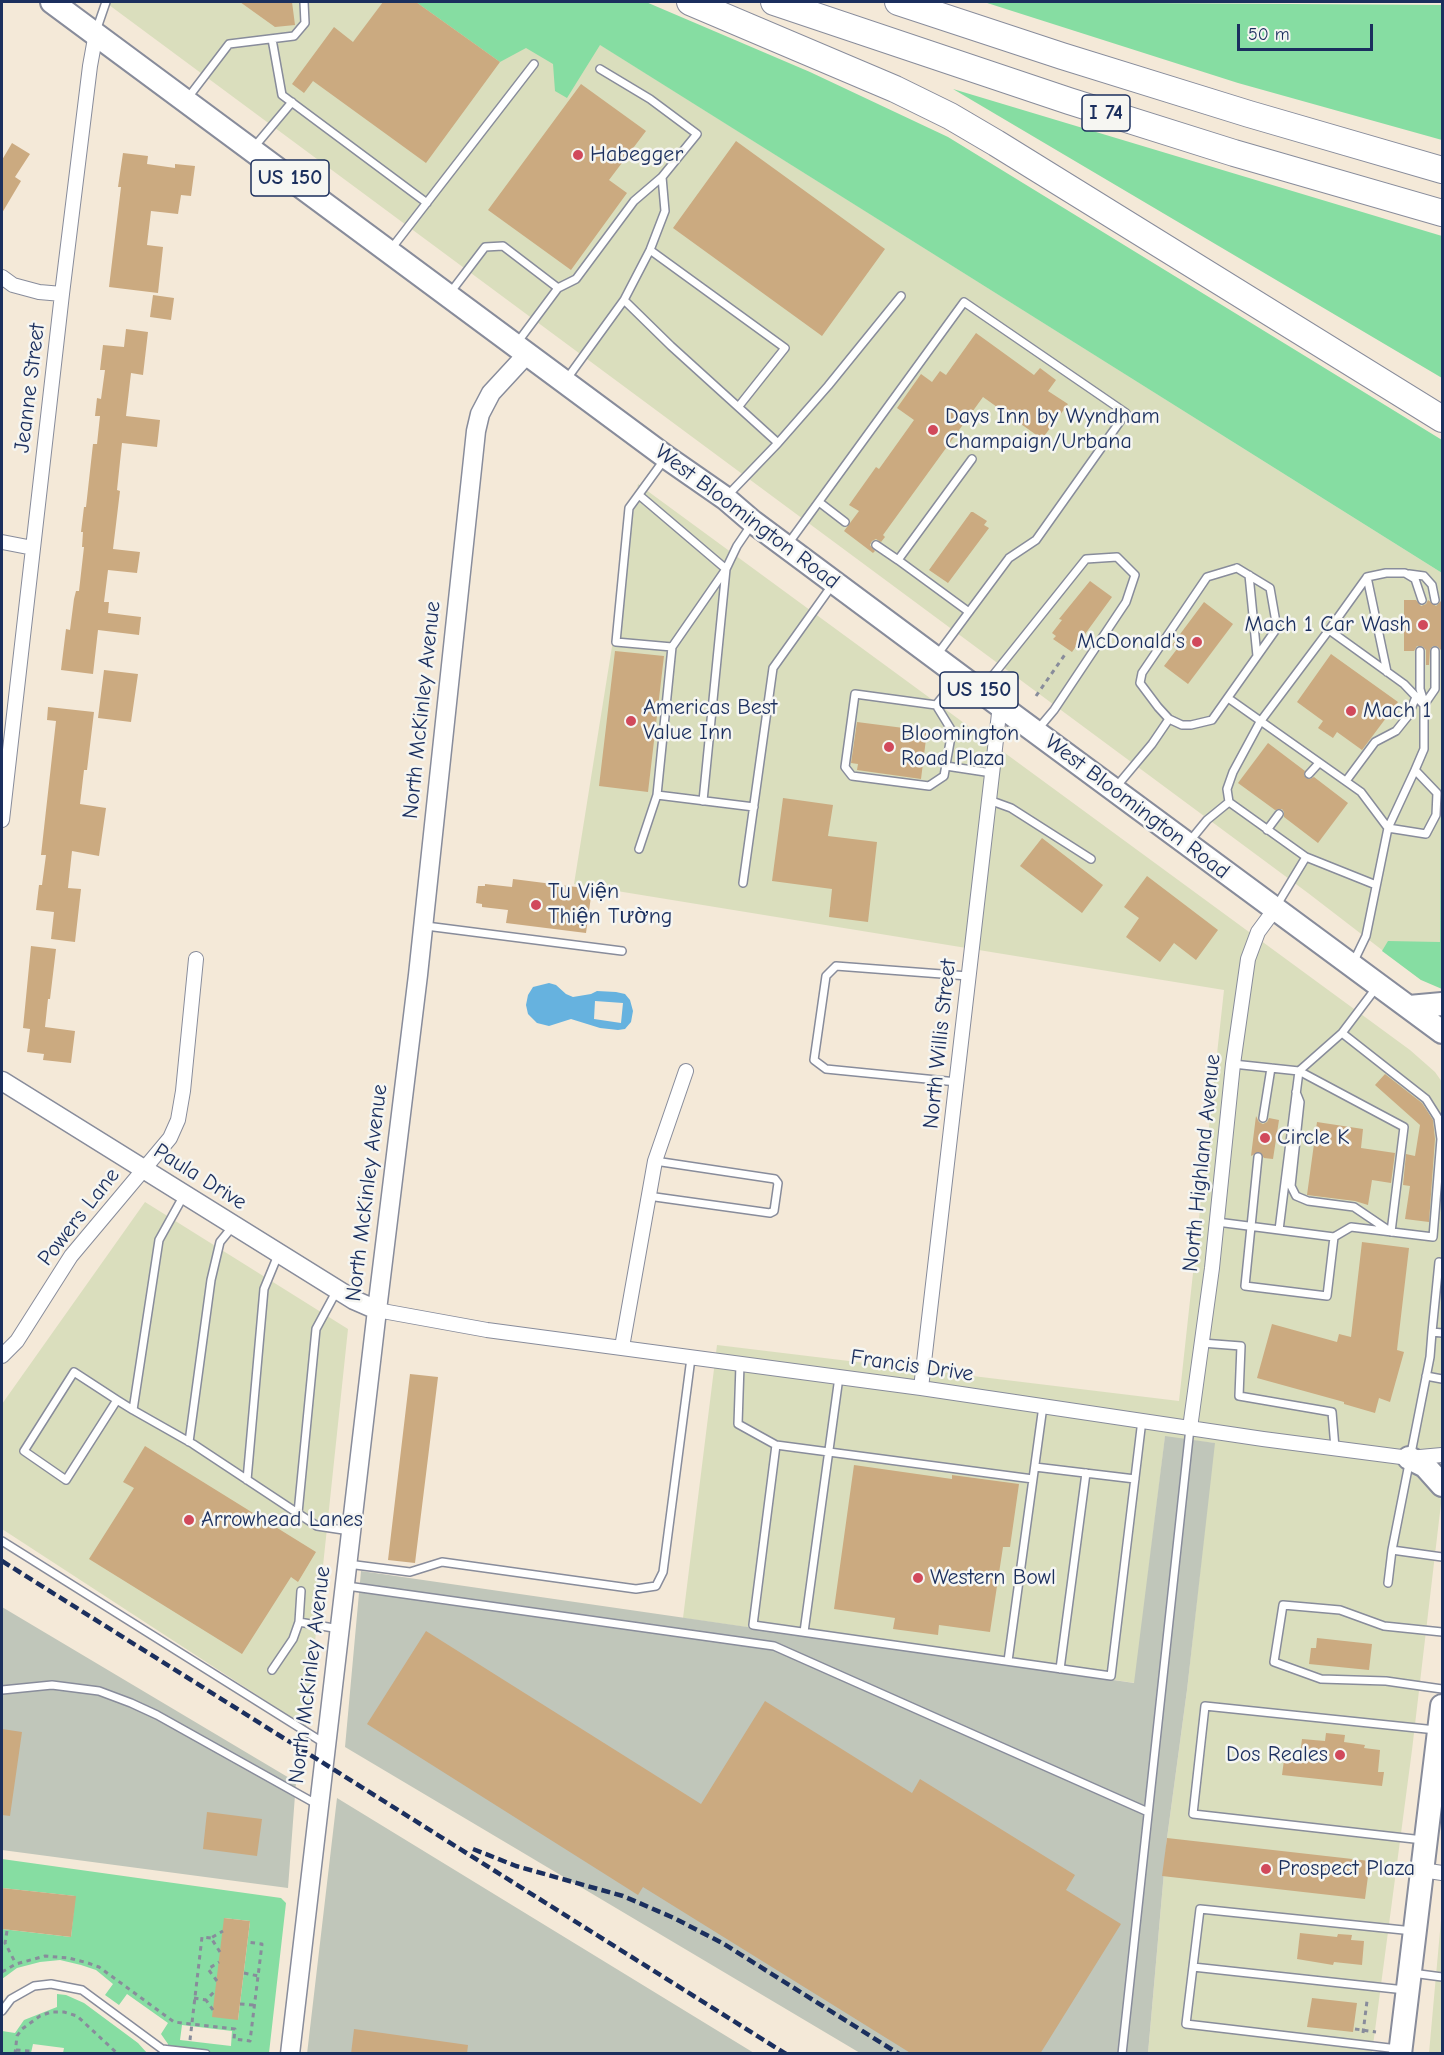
<!DOCTYPE html>
<meta charset="utf-8">
<style>
body{margin:0}
#map{position:relative;width:1444px;height:2055px;overflow:hidden;background:#f4e9d8;font-family:"Comic Neue",sans-serif}
canvas{display:block}
.frame{position:absolute;inset:0;border:3px solid #1b2f5e;pointer-events:none}
.scale{position:absolute;left:1237px;top:24px;width:136px;height:27px;box-sizing:border-box;border:3px solid #1b2f5e;border-top:0;padding-left:8px;font-size:18px;line-height:21px;white-space:nowrap;color:#1b2f5e;-webkit-text-stroke:4px #f6f6f2;paint-order:stroke}
</style>
<div id="map">
<canvas width="1444" height="2055"></canvas>
<div class="frame"></div>
<div class="scale">50 m</div>
</div>
<script>
const ctx = document.querySelector('canvas').getContext('2d');
ctx.lineJoin = 'round';
function fill(path, color) { ctx.fillStyle = color; ctx.fill(path, 'evenodd'); }
const toPath = rows => new Path2D(rows.map(r => 'M' + r).join(''));
function trace(path, color, width, dash) { ctx.strokeStyle = color; ctx.lineWidth = width; ctx.lineCap = dash ? 'butt' : 'round'; ctx.setLineDash(dash || []); ctx.stroke(path); }
function label(font, color, halo, rows, align = 'center') {
  ctx.font = font + ' "Comic Neue",sans-serif'; ctx.lineWidth = 5; ctx.setLineDash([]); ctx.textBaseline = 'middle'; ctx.strokeStyle = halo; ctx.fillStyle = color; for (const [text, x, y, turn = 0] of rows) {
    ctx.save(); ctx.translate(x, y); ctx.rotate((+turn || 0) * Math.PI / 180); ctx.textAlign = isNaN(turn) ? turn : align; if (halo) ctx.strokeText(text, 0, 0); ctx.fillText(text, 0, 0); ctx.restore();
  }
}
fill(toPath([
 [105,2,527,2,599,44,1442,573,1440,942,1421,980,1308,893],
 [638,484,1410,1050,1435,1072,1442,1082,1442,1495,1412,1750,1372,2053,1148,2053,1167,1838,1187,1690,1214,1443,1165,1437,1135,1683,683,1618,717,1345,1179,1401,1224,990,574,884],
 [145,1202,348,1329,306,1727,2,1529,2,1404],
 [1442,1909,1442,2053,1429,2053]
]), '#dadebd');
fill(toPath([
 [1165,1436,1215,1443,1187,1690,1167,1838,1148,2053,860,2053,345,1747,361,1571,1134,1683],
 [2,1607,296,1782,288,1888,2,1850],
 [337,1798,754,2053,307,2054]
]), '#c0c6ba');
fill(toPath([
 [416,2,646,2,810,72,948,137,1442,440,1442,989,1421,980,1382,951,1388,941,1440,942,1442,573,600,45,567,98,555,91,553,64,526,48,500,62],
 [984,2,1442,5,1442,140,1238,83],
 [953,89,1442,236,1442,378],
 [2,1859,281,1898,286,1903,269,2053,168,2053,168,2044,161,2034,168,2023,127,1994,119,2005,105,1995,113,1984,96,1970,81,1965,60,1960,40,1962,17,1968,2,1979,2,1929,71,1937,75,1896,2,1888],
 [224,1918,250,1921,238,2020],
 [182,2025,232,2031,231,2046,180,2040],
 [57,1994,66,1995,84,2003,138,2043,147,2053,63,2053,64,2048,33,2044,31,2053,2,2053,2,2031,15,2033,24,2020,57,2007]
]), '#86dda2');
fill(toPath([
 [549,983,556,985,566,994,573,997,591,994,597,991,616,992,625,994,630,1000,633,1011,631,1022,625,1029,618,1030,600,1028,571,1019,549,1026,537,1023,528,1014,526,1005,528,995,533,987],
 [595,1001,623,1003,621,1023,594,1019]
]), '#66b2df');
fill(toPath([
 [240,2,292,2,295,25,275,27],
 [383,2,416,2,500,62,426,163,313,81,304,93,292,84,334,27,353,42],
 [581,84,646,131,609,180,627,193,571,270,488,210],
 [736,141,885,249,822,336,673,228],
 [12,143,30,154,15,177,21,181,2,213,2,160],
 [123,153,148,156,147,164,175,168,175,164,195,166,191,196,181,195,178,214,151,211,147,245,163,247,158,293,109,287,121,187,118,187],
 [153,295,174,298,171,320,150,317],
 [126,329,148,332,143,375,131,373,126,416,160,420,157,447,122,443,117,490,120,491,113,549,140,552,137,573,108,570,104,602,109,602,108,613,141,617,139,635,98,630,93,674,61,670,66,629,70,630,74,599,76,591,79,591,84,547,82,547,83,532,81,532,84,507,86,507,93,444,97,444,100,416,95,416,97,398,101,399,105,370,100,370,103,345,124,347],
 [976,333,1034,375,1040,368,1056,380,1048,391,1068,404,1042,439,983,397,883,535,885,537,881,542,876,539,872,541,870,545,875,551,873,553,844,531,859,511,849,505,876,467,879,469,914,420,897,408,921,374,932,382,940,371,946,375],
 [971,512,973,512,987,521,984,525,989,528,948,583,929,570],
 [1090,581,1112,597,1072,652,1053,639,1056,636,1052,633,1062,620,1059,619],
 [1404,600,1416,600,1421,606,1426,604,1428,600,1436,606,1442,600,1442,665,1441,665,1441,650,1437,646,1433,646,1430,649,1429,665,1426,665,1426,650,1422,646,1417,646,1414,651,1404,651],
 [1204,602,1233,624,1188,684,1164,666,1177,649,1172,645],
 [615,651,664,656,648,792,599,786],
 [1331,654,1398,702,1362,750,1337,732,1333,738,1318,728,1323,721,1297,702],
 [104,670,138,674,131,722,98,718],
 [48,707,94,712,87,770,84,770,80,804,106,808,99,856,72,851,68,888,81,889,75,942,51,939,54,912,36,910,39,885,42,885,46,855,41,855,56,721,47,720],
 [857,722,927,731,921,779,857,770,858,764,851,763],
 [1268,743,1305,771,1304,775,1306,778,1310,779,1314,777,1348,803,1318,843,1284,817,1284,812,1282,809,1275,810,1238,783],
 [783,798,833,805,828,836,877,842,868,922,829,917,832,889,772,881],
 [1042,838,1103,885,1082,913,1020,866],
 [1147,876,1218,930,1196,960,1174,943,1160,962,1126,937,1139,918,1124,907],
 [513,879,592,889,586,933,506,923,508,910,482,907,482,904,476,903,478,886,485,886,485,884,512,887],
 [31,946,56,949,50,999,48,999,45,1027,75,1031,71,1063,43,1060,44,1054,27,1052,30,1029,23,1028],
 [1385,1074,1422,1103,1433,1120,1435,1139,1429,1222,1405,1219,1410,1186,1403,1185,1406,1154,1415,1156,1420,1125,1375,1085],
 [1256,1116,1259,1122,1263,1124,1267,1122,1269,1118,1279,1120,1273,1159,1264,1158,1259,1152,1251,1156],
 [1317,1122,1363,1129,1361,1148,1395,1153,1391,1183,1372,1180,1368,1205,1355,1201,1307,1195],
 [1362,1242,1409,1248,1397,1350,1404,1352,1390,1402,1379,1398,1375,1413,1344,1404,1344,1402,1257,1378,1272,1324,1337,1342,1339,1334,1351,1337],
 [410,1374,438,1377,415,1563,388,1560],
 [145,1446,316,1552,298,1582,291,1577,242,1654,89,1559,134,1488,123,1482],
 [854,1465,952,1479,952,1475,1019,1484,1010,1547,1003,1547,990,1632,939,1625,938,1635,893,1629,895,1618,834,1609],
 [426,1631,701,1804,765,1701,912,1793,920,1779,1075,1875,1066,1890,1121,1924,1040,2054,912,2054,643,1887,638,1895,367,1724],
 [1317,1638,1372,1644,1369,1670,1309,1664,1311,1648,1316,1648],
 [2,1729,22,1732,10,1816,2,1815],
 [1326,1733,1345,1735,1344,1742,1365,1745,1364,1748,1380,1750,1378,1772,1384,1772,1382,1786,1282,1775,1284,1760,1299,1762,1302,1739,1325,1741],
 [207,1812,262,1819,257,1856,203,1849],
 [1167,1838,1370,1861,1365,1899,1162,1876],
 [2,1888,76,1896,71,1937,2,1929],
 [224,1918,250,1921,238,2020,212,2017],
 [1300,1933,1337,1937,1338,1934,1352,1935,1351,1940,1364,1941,1362,1965,1334,1962,1333,1965,1297,1959],
 [1312,1998,1357,2003,1353,2032,1307,2027],
 [354,2029,468,2045,467,2054,351,2054]
]), '#cbaa80');
const service = toPath([
 [96,31,106,2],
 [272,39,282,95,427,203],
 [600,69,650,99,697,134,662,177,665,211,650,250,624,300],
 [187,99,229,44,294,36,305,23,304,2],
 [255,146,292,102],
 [391,249,534,64],
 [650,250,785,348,739,406],
 [450,293,485,247,503,246,558,288],
 [517,343,558,288,576,279,634,201,662,177],
 [566,380,624,300,671,346,778,443,727,496],
 [778,443,828,386,901,296],
 [664,460,629,508,616,642,672,647],
 [639,495,726,569,703,801],
 [819,502,845,522],
 [752,524,737,546,726,569,672,647,657,795,754,807],
 [788,544,964,302,1126,413,1036,540,1009,558,937,655],
 [876,545,898,560],
 [1237,568,1270,588,1277,628,1212,720,1191,725,1182,725,1169,719,1158,707,1140,683,1142,673,1207,577,1237,568],
 [1409,574,1424,576,1432,585,1435,600],
 [1249,575,1257,656],
 [1367,577,1387,672],
 [969,612,898,560,972,459],
 [1420,651,1420,689,1424,702],
 [982,689,1086,559,1117,557,1135,575,1126,602,1054,710,1038,729],
 [1228,698,1361,792,1388,828,1366,936,1353,963],
 [936,705,952,731,944,776,929,786,852,776,845,767,855,694,936,705,958,678],
 [1424,705,1435,689,1435,651],
 [946,766,992,773],
 [1415,770,1437,793,1436,815,1426,834,1388,828,1415,770,1424,749,1424,705,1404,684,1329,630,1367,577,1386,573,1405,573,1415,579,1422,600],
 [1309,774,1319,763],
 [1346,781,1375,742,1396,731,1408,716,1416,697],
 [1116,787,1152,744,1169,719],
 [989,800,1011,808,1091,859],
 [1229,802,1227,789,1233,772,1260,722,1329,630],
 [1267,830,1279,814],
 [1189,842,1207,820,1229,802,1306,857,1277,905],
 [639,849,657,795],
 [1306,857,1376,885],
 [743,883,773,668,833,584],
 [426,926,622,951],
 [1233,1064,1299,1071,1279,1230],
 [957,1082,826,1069,814,1060,826,976,836,966,968,976],
 [1296,1092,1300,1102,1291,1186,1296,1196,1308,1201,1354,1207,1391,1232,1404,1127,1299,1071,1342,1033],
 [1263,1118,1271,1068],
 [1258,1157,1245,1286,1327,1296,1334,1237],
 [184,1195,159,1240,133,1410,193,1444,317,1526,350,1531],
 [648,1196,770,1213,774,1211,778,1183,775,1179,655,1161],
 [1217,1222,1334,1237,1351,1227,1433,1237,1441,1139,1438,1118,1426,1099,1342,1033,1376,988],
 [1439,1262,1432,1332,1442,1333],
 [1202,1343,1241,1346,1239,1396,1332,1412,1335,1448],
 [740,1365,738,1424,776,1445],
 [1426,1376,1442,1379],
 [117,1400,66,1480,24,1451,74,1372,117,1400,133,1410],
 [189,1442,211,1280,220,1242,233,1226],
 [1035,1467,1135,1479],
 [1033,1479,776,1445,753,1625,1111,1676,1142,1420],
 [247,1480,264,1289,278,1255],
 [298,1513,316,1329,336,1292],
 [2,1541,324,1743],
 [1392,1550,1442,1557],
 [348,1564,410,1572,442,1562,636,1589,656,1586,663,1572,691,1358],
 [1388,1583,1392,1550,1430,1357,1432,1332],
 [347,1586,774,1646,1148,1812],
 [299,1622,339,1629],
 [804,1632,839,1377],
 [1442,1632,1384,1626,1340,1610,1283,1605,1274,1662,1321,1679,1386,1681,1442,1689],
 [1008,1661,1043,1406],
 [1060,1669,1086,1473],
 [272,1670,293,1639,299,1622,301,1591],
 [2,1690,52,1685,99,1691,131,1703,157,1715,318,1805],
 [1423,1840,1193,1814,1205,1706,1436,1730],
 [1193,1967,1405,1990],
 [1412,1973,1442,1977],
 [2,2011,11,1999,34,1986,51,1984,82,1990,162,2049,206,2054],
 [1398,2049,1186,2024,1200,1909,1413,1931],
 [1122,2054,1190,1428]
]);
const minor = toPath([
 [2,277,13,285,39,292,62,294],
 [2,542,33,548],
 [2,820,62,294,90,66,96,33],
 [377,1310,487,1330,921,1388,1263,1439,1409,1458,1442,1455],
 [622,1347,655,1161,686,1071],
 [2,1356,17,1341,71,1256,170,1138,178,1120,183,1091,196,959],
 [921,1388,1000,705],
 [1190,1428,1212,1268,1233,1064,1248,959,1258,932,1275,909],
 [1422,1870,1442,1873]
]);
const tertiary = toPath([
 [2,1081,354,1300,377,1310],
 [290,2054,377,1310,418,975,476,431,480,414,491,393,527,354]
]);
const primary = toPath([
 [52,2,666,457,725,498,753,522,960,676,1442,1032],
 [1409,1007,1442,1004],
 [1409,1458,1425,1466,1442,1485],
 [1400,2054,1442,1706]
]);
const motorway = toPath([
 [690,2,895,89,950,116,996,143,1442,419],
 [774,2,1069,101,1234,153,1442,213],
 [898,2,1062,56,1249,114,1442,170]
]);
trace(service, '#888c9b', 10);
trace(minor, '#888c9b', 16);
trace(tertiary, '#888c9b', 21);
trace(primary, '#888c9b', 26);
trace(motorway, '#888c9b', 28);
trace(toPath([
 [1036,696,1066,653],
 [7,1931,5,1943,16,1964],
 [220,1952,211,1938,223,1931],
 [2,1972,16,1964,45,1956,69,1958,88,1963,99,1967,174,2022,235,2029,234,2039,250,2041,262,1944,247,1942],
 [244,1973,258,1976],
 [217,1981,208,1969,219,1962],
 [194,1998,206,2000],
 [240,2004,254,2005],
 [213,2010,206,2000,216,1990],
 [1355,2029,1376,2032],
 [1363,2033,1367,2001],
 [190,2040,202,1937,211,1938],
 [16,2050,30,2051],
 [15,2054,17,2036,22,2029,40,2016,51,2012,64,2012,77,2016,118,2054]
]), '#888c9b', 3, [4.5, 4.5]);
trace(service, '#fff', 7);
trace(minor, '#fff', 14);
trace(tertiary, '#fff', 18);
trace(primary, '#fff', 22);
trace(motorway, '#fff', 26);
trace(toPath([
 [2,1561,786,2054],
 [473,1849,516,1866,623,1896,674,1918,724,1944,899,2054]
]), '#1b2f5e', 4.5, [9, 4.5]);
for (const [x, y, r, color] of [
 [578,155,6,"#d1495b"],
 [933,430,6,"#d1495b"],
 [1423,625,6,"#d1495b"],
 [1197,642,6,"#d1495b"],
 [1351,711,6,"#d1495b"],
 [631,721,6,"#d1495b"],
 [889,747,6,"#d1495b"],
 [536,905,6,"#d1495b"],
 [1265,1138,6,"#d1495b"],
 [189,1520,6,"#d1495b"],
 [918,1578,6,"#d1495b"],
 [1340,1755,6,"#d1495b"],
 [1266,1869,6,"#d1495b"]
]) { const dot = new Path2D(); dot.arc(x, y, r, 0, 2 * Math.PI); ctx.fillStyle = color; ctx.fill(dot); trace(dot, '#f6f6f2', 2); }
for (const [x, y, w] of [
 [1106,113,48],
 [290,178,78],
 [979,690,78]
]) { const box = new Path2D(); box.roundRect(x - w / 2, y - 18, w, 36, 4.5); ctx.fillStyle = '#f6f6f2'; ctx.fill(box); trace(box, '#1b2f5e', 1.5); }
label('bold 21px', '#1b2f5e', null, [
 ["I 74",1106,113],
 ["US 150",290,178],
 ["US 150",979,690]
]);
label('22px', '#1b2f5e', '#f6f6f2', [
 ["Habegger",590,155],
 ["Days Inn by Wyndham",945,417],
 ["Champaign/Urbana",945,442],
 ["Mach 1 Car Wash",1411,625,"right"],
 ["McDonald's",1185,642,"right"],
 ["Americas Best",643,708],
 ["Value Inn",643,733],
 ["Mach 1",1363,711],
 ["Bloomington",901,734],
 ["Road Plaza",901,759],
 ["Tu Viện",548,892],
 ["Thiện Tường",548,917],
 ["Circle K",1277,1138],
 ["Arrowhead Lanes",201,1520],
 ["Western Bowl",930,1578],
 ["Dos Reales",1328,1755,"right"],
 ["Prospect Plaza",1278,1869]
], 'left');
label('22px', '#1b2f5e', '#f6f6f2', [
 ["Jeanne Street",30,388,-83],
 ["West Bloomington Road",747,517,37],
 ["North McKinley Avenue",422,710,-84],
 ["West Bloomington Road",1137,807,37],
 ["North Willis Street",940,1044,-84],
 ["North Highland Avenue",1202,1163,-84],
 ["Paula Drive",200,1177,32],
 ["North McKinley Avenue",367,1193,-83],
 ["Powers Lane",79,1217,-52],
 ["Francis Drive",912,1366,8],
 ["North McKinley Avenue",310,1675,-83]
]);
</script>
